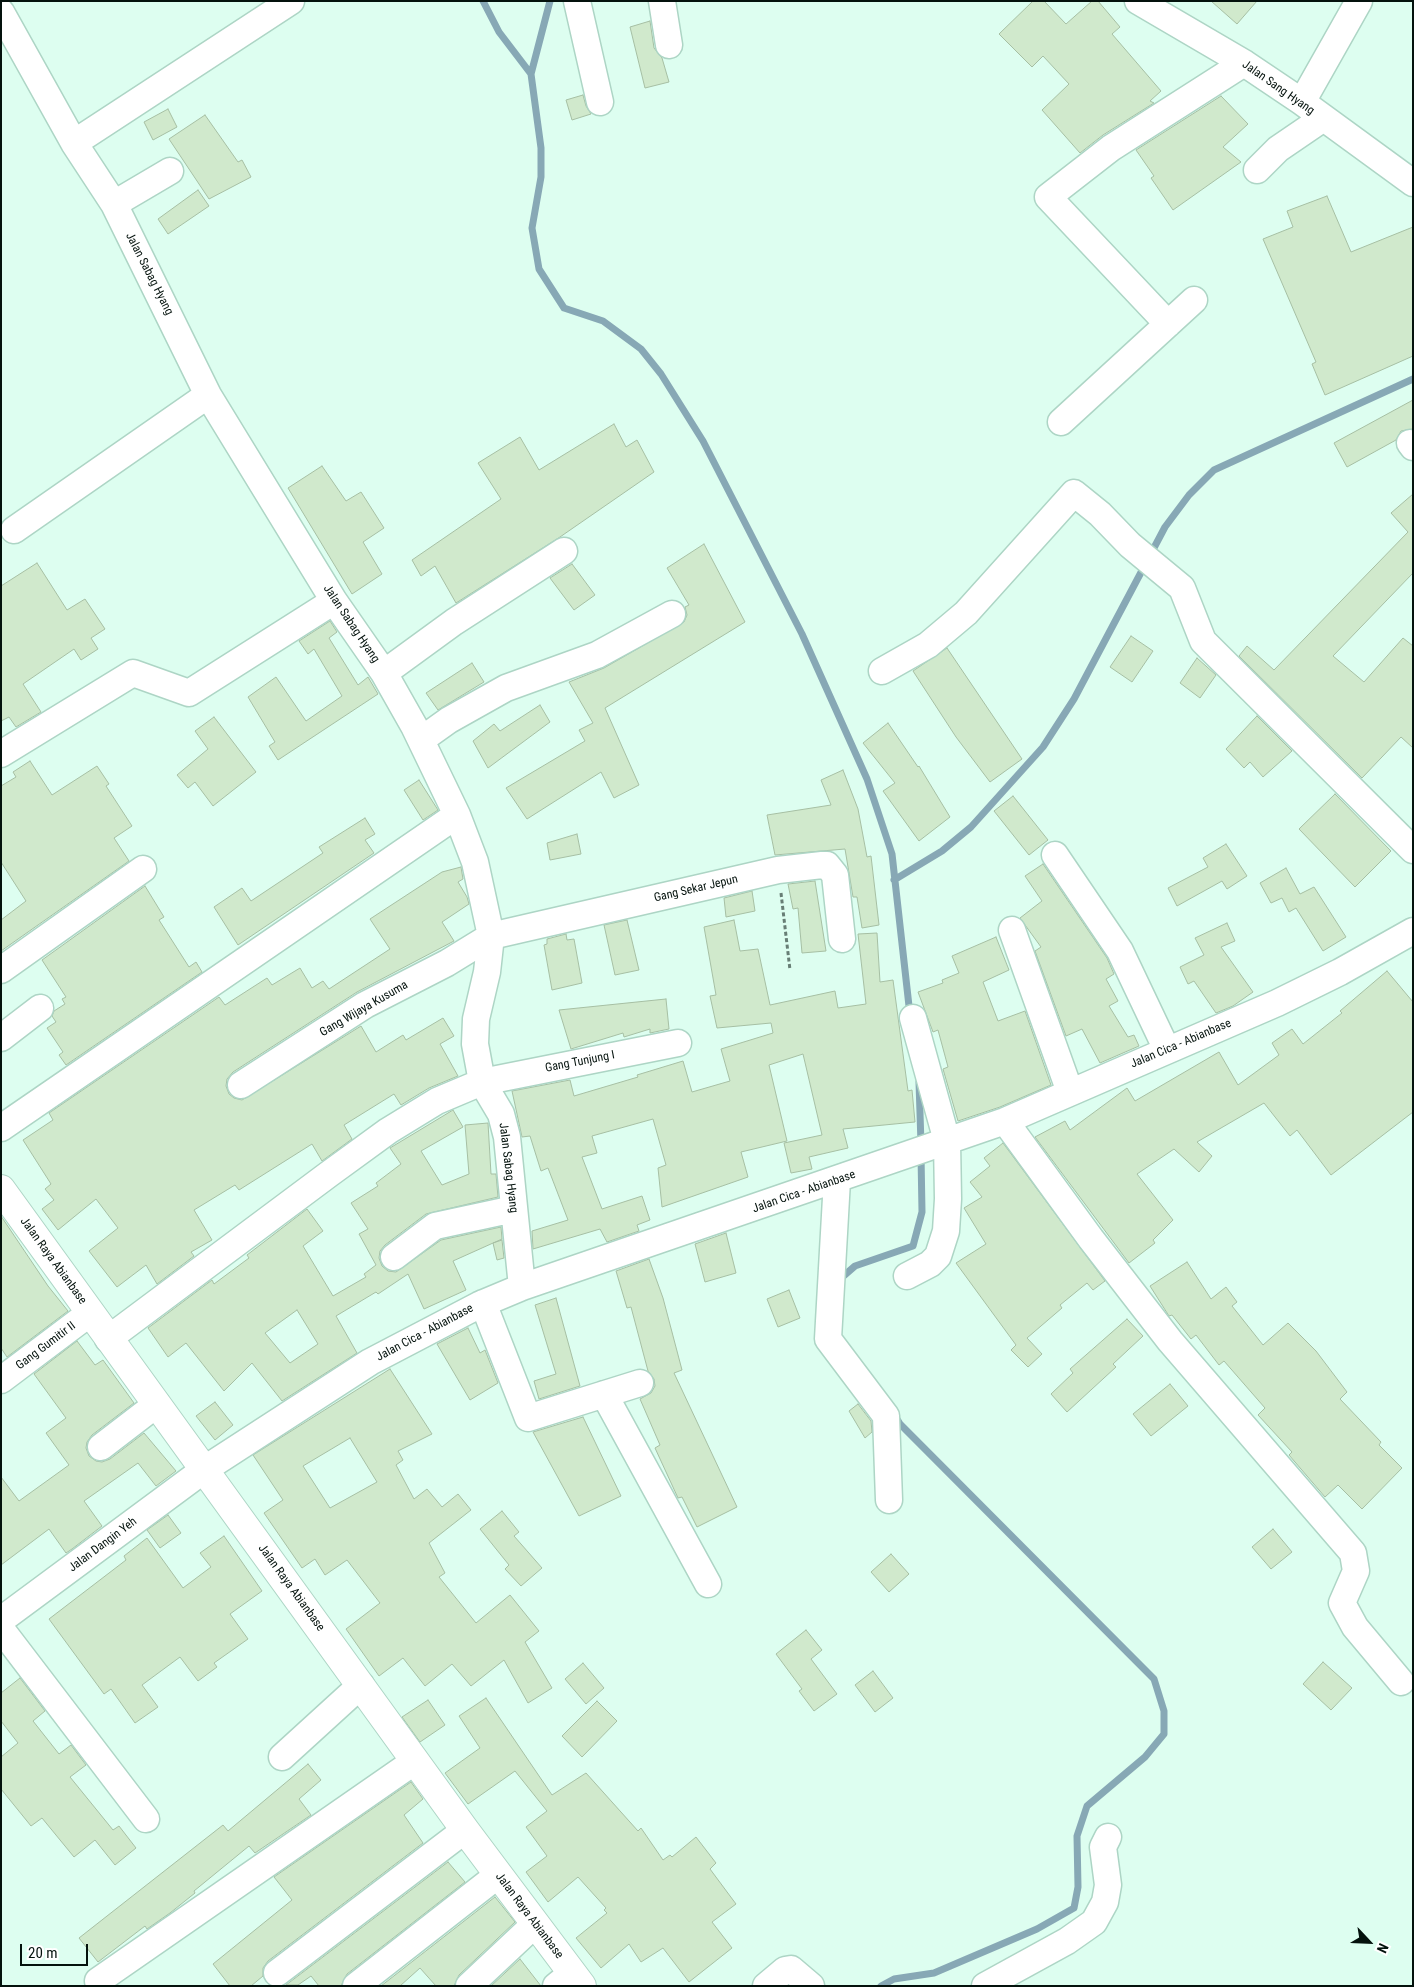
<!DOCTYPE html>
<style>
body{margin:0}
#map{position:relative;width:1414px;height:1987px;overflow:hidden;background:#ddfef0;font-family:"Roboto Condensed",sans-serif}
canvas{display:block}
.frame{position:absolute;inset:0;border:2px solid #04120d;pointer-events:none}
.north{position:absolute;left:1344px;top:1917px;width:50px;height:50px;-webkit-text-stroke:4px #fff;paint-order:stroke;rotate:115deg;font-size:14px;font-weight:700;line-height:20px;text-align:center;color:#04120d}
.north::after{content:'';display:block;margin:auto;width:18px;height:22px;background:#04120d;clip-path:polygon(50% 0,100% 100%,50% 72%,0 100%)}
.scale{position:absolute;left:20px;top:1944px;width:68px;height:22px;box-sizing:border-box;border:2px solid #04120d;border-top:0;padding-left:6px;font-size:15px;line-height:18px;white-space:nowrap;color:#04120d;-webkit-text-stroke:4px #fff;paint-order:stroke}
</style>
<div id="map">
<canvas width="1414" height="1987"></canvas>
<div class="frame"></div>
<div class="north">N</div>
<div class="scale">20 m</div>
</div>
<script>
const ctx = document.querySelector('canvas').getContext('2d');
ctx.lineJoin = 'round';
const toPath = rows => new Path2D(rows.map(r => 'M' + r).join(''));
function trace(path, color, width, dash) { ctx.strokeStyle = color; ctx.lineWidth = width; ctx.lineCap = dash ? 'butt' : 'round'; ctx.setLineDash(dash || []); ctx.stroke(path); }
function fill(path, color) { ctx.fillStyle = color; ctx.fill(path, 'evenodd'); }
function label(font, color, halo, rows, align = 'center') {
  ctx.font = font + ' "Roboto Condensed",sans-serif'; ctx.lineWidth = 4.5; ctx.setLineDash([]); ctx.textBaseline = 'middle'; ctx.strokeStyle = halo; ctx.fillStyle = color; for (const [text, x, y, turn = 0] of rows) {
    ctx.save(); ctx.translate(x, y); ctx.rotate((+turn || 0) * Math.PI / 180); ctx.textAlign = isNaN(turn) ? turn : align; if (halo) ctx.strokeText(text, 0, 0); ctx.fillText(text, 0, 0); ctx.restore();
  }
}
trace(toPath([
 [483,1,499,32,531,74],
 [550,1,531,74,541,148,541,177,532,228,539,269,564,308,603,321,641,349,661,374,703,441,802,634,867,779,892,854,910,1015],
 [894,880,942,851,971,827,1043,747,1074,699,1165,527,1189,495,1214,470,1413,379],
 [919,1082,921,1144],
 [840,1282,840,1279,855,1266,913,1246,922,1212,921,1155],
 [881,1986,894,1979,934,1973,1037,1929,1074,1908,1078,1887,1077,1836,1087,1806,1145,1757,1164,1734,1164,1711,1154,1679,900,1424,894,1414]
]), '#87a8b5', 7);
const building = toPath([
 [1033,1,1044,1,1066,24,1092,1,1098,1,1120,27,1112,34,1161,91,1150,101,1154,103,1103,135,1080,153,1042,110,1069,84,1043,56,1032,67,999,34,1033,1],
 [1211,1,1257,1,1237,24,1211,1],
 [650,21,654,48,662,58,669,82,645,88,630,27,650,21],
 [583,95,586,106,591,114,572,120,566,100,583,95],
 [1221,96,1248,124,1223,147,1241,162,1173,210,1151,178,1154,176,1136,150,1221,96],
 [168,109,177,127,153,140,144,122,168,109],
 [205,115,238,162,242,160,251,177,209,199,169,139,205,115],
 [198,190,209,206,168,234,158,219,198,190],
 [1327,196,1351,252,1413,227,1413,356,1325,395,1312,364,1316,362,1263,239,1293,227,1287,211,1327,196],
 [1413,400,1413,429,1401,431,1396,440,1347,467,1334,443,1413,400],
 [614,424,626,447,637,440,654,472,560,537,456,603,435,566,421,576,412,560,501,499,478,463,520,437,539,470,614,424],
 [322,466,346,501,361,492,384,528,363,542,382,574,352,594,288,488,322,466],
 [1413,494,1413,573,1333,656,1364,682,1403,638,1413,646,1413,748,1401,737,1362,778,1239,656,1247,646,1274,670,1408,532,1391,513,1413,494],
 [704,544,745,622,605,708,639,785,614,798,601,772,527,819,506,788,585,741,579,730,593,723,569,682,604,668,684,622,687,615,685,607,689,605,667,568,704,544],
 [37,563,67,610,85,599,105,629,91,638,98,649,81,660,74,649,23,684,41,712,16,727,9,717,1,721,1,586,37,563],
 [572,564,595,595,574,610,550,578,572,564],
 [330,621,337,632,329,638,358,685,368,677,378,694,278,760,269,746,275,742,248,697,276,677,306,721,342,696,314,649,308,654,299,641,330,621],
 [1131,636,1153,651,1132,682,1110,667,1131,636],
 [947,648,1022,759,990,782,956,737,913,671,947,648],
 [1197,658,1216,675,1200,698,1180,683,1197,658],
 [472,663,484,682,438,710,426,693,472,663],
 [540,705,550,722,488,768,473,741,494,724,500,731,540,705],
 [1257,716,1292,751,1263,777,1250,762,1244,768,1226,749,1257,716],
 [214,717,256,772,213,806,195,782,188,788,177,775,208,749,195,731,214,717],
 [888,723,918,767,919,766,950,817,919,841,883,791,895,783,863,743,888,723],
 [30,761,52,795,97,766,109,784,106,786,132,826,114,838,129,861,1,951,1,920,26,901,1,862,1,786,16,777,13,772,30,761],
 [843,770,858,809,867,857,871,856,879,925,862,928,857,897,853,897,845,849,775,855,767,815,831,805,821,780,843,770],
 [419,780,438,810,423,820,404,790,419,780],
 [1335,794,1391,851,1355,887,1299,829,1335,794],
 [1013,796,1048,840,1029,855,994,811,1013,796],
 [365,818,375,834,365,840,374,853,238,945,214,907,242,888,251,901,323,853,319,847,365,818],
 [577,834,581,854,550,860,547,843,577,834],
 [1226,844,1247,876,1227,889,1222,881,1177,906,1168,888,1208,867,1203,858,1226,844],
 [1043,864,1107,958,1114,974,1106,979,1118,1001,1109,1006,1128,1037,1134,1035,1139,1046,1100,1063,1082,1029,1066,1036,1035,951,1041,947,1020,918,1042,901,1025,876,1043,864],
 [461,867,463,879,458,882,467,897,469,904,442,922,454,941,357,992,233,1072,227,1079,226,1086,229,1094,234,1098,242,1100,361,1026,376,1052,403,1035,406,1040,443,1018,454,1036,440,1044,458,1076,429,1088,401,1105,394,1094,344,1125,352,1139,322,1161,312,1144,239,1190,235,1185,194,1210,212,1240,191,1252,194,1256,157,1284,146,1265,117,1287,89,1251,118,1228,96,1199,58,1230,42,1209,54,1200,45,1189,51,1184,23,1140,53,1120,49,1113,219,997,225,1005,267,978,272,985,300,968,312,988,323,981,329,989,390,949,370,919,442,872,461,867],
 [1286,868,1300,894,1314,887,1346,937,1323,951,1296,908,1289,912,1282,898,1271,903,1260,883,1286,868],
 [815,881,826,951,802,953,798,908,793,909,788,884,815,881],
 [145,886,164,917,159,920,189,967,196,962,202,972,66,1065,59,1055,63,1052,47,1028,56,1022,52,1016,54,1011,65,1004,62,999,66,997,42,960,145,886],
 [752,891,755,911,726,917,724,898,752,891],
 [627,920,639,970,615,975,604,925,627,920],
 [734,920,740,951,758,949,770,1005,835,991,838,1008,866,1004,858,934,877,933,880,982,893,980,908,1091,912,1090,915,1122,843,1129,848,1148,809,1157,812,1169,791,1173,784,1143,822,1135,803,1054,769,1065,787,1141,741,1152,748,1177,662,1207,658,1168,666,1165,653,1119,592,1136,597,1153,582,1157,602,1209,642,1196,650,1220,637,1225,639,1231,607,1242,600,1229,533,1249,532,1231,568,1220,548,1168,541,1171,530,1136,522,1137,512,1091,570,1080,574,1096,638,1077,637,1075,683,1061,692,1092,730,1081,721,1049,773,1033,771,1023,717,1028,710,996,716,995,704,927,734,920],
 [1227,923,1235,941,1221,947,1253,992,1233,1006,1216,1013,1194,981,1188,984,1180,967,1204,955,1195,938,1227,923],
 [566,934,567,940,574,939,582,983,552,990,544,945,547,944,547,939,566,934],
 [996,937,1009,970,983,982,998,1021,1025,1011,1051,1085,1000,1107,958,1121,943,1069,948,1067,938,1030,933,1032,918,992,943,983,942,980,959,973,952,956,996,937],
 [1387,971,1413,1002,1413,1112,1331,1175,1297,1130,1290,1136,1264,1103,1197,1142,1212,1156,1199,1172,1174,1149,1137,1174,1173,1220,1153,1240,1155,1243,1129,1263,1035,1137,1065,1121,1070,1130,1127,1088,1135,1101,1219,1052,1238,1085,1279,1055,1272,1043,1292,1029,1303,1044,1342,1013,1340,1011,1387,971],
 [666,999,669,1029,650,1033,650,1029,624,1037,623,1033,571,1049,559,1010,666,999],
 [453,1110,463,1127,421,1151,442,1185,469,1174,465,1125,488,1123,491,1174,496,1174,498,1197,426,1214,385,1245,380,1251,379,1258,382,1266,388,1271,396,1272,441,1240,501,1227,502,1239,453,1261,466,1290,424,1309,408,1274,378,1294,376,1292,336,1316,357,1353,282,1401,252,1363,224,1391,186,1343,168,1357,148,1328,212,1280,214,1284,249,1258,247,1255,307,1209,323,1231,303,1246,333,1296,366,1277,364,1274,376,1265,359,1234,368,1229,351,1203,378,1186,376,1183,401,1164,390,1148,453,1110],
 [297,1310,318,1344,290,1363,265,1333,297,1310],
 [1003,1143,1105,1281,1093,1290,1087,1283,1060,1305,1062,1308,1027,1338,1042,1354,1028,1367,1011,1350,1016,1345,956,1263,986,1244,964,1208,982,1197,970,1182,990,1166,984,1158,1003,1143],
 [1,1216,48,1286,68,1311,7,1357,1,1348,1,1216],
 [726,1233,736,1273,705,1282,695,1244,726,1233],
 [502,1240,504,1258,497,1260,493,1243,502,1240],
 [649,1259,663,1298,682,1370,674,1373,737,1507,697,1527,682,1497,678,1498,655,1448,660,1445,640,1399,651,1393,655,1386,654,1379,648,1371,631,1307,627,1308,616,1271,649,1259],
 [1187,1262,1211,1299,1226,1287,1237,1302,1232,1306,1263,1345,1288,1323,1316,1351,1347,1392,1340,1399,1381,1442,1379,1445,1402,1468,1362,1509,1338,1485,1325,1497,1289,1455,1292,1452,1258,1415,1265,1408,1224,1361,1219,1365,1196,1335,1191,1339,1172,1315,1169,1316,1150,1286,1187,1262],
 [789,1290,800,1318,778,1327,767,1299,789,1290],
 [556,1298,580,1386,539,1399,534,1381,556,1374,535,1305,556,1298],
 [1127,1319,1143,1336,1113,1364,1116,1367,1067,1412,1051,1394,1073,1373,1070,1369,1127,1319],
 [468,1328,480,1353,485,1350,498,1383,470,1400,437,1344,468,1328],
 [77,1341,95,1365,103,1360,134,1403,92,1435,87,1442,86,1448,89,1456,96,1461,102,1462,110,1459,144,1433,176,1471,156,1486,138,1463,84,1501,102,1526,72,1549,66,1553,49,1529,1,1565,1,1477,19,1501,69,1465,46,1433,66,1418,34,1374,77,1341],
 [390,1369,432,1434,398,1451,403,1460,396,1465,414,1499,427,1489,442,1507,458,1494,471,1510,429,1543,445,1573,439,1577,476,1623,510,1595,539,1631,525,1642,552,1688,528,1703,504,1660,471,1686,452,1664,425,1686,403,1658,379,1676,346,1629,380,1603,347,1560,325,1575,315,1559,302,1568,264,1513,283,1500,253,1455,390,1369],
 [350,1438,377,1482,330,1508,303,1466,350,1438],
 [1170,1384,1188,1406,1151,1436,1133,1414,1170,1384],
 [215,1402,233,1425,215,1440,196,1416,215,1402],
 [858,1404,871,1421,872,1432,865,1438,849,1411,858,1404],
 [583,1417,621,1496,579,1516,533,1432,583,1417],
 [502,1511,519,1532,514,1536,542,1568,521,1586,505,1569,509,1565,480,1529,502,1511],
 [168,1515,181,1533,160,1548,147,1530,168,1515],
 [1273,1529,1292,1552,1271,1569,1252,1547,1273,1529],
 [224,1536,262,1591,230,1614,248,1639,214,1663,217,1667,198,1681,180,1657,142,1685,158,1707,135,1723,111,1689,104,1694,49,1619,126,1560,124,1556,147,1538,183,1588,211,1567,200,1553,224,1536],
 [891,1554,909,1574,889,1592,871,1572,891,1554],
 [806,1630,822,1650,811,1659,837,1694,814,1711,799,1691,802,1689,776,1654,806,1630],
 [1323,1662,1352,1688,1331,1710,1303,1684,1323,1662],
 [583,1663,604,1688,586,1704,565,1679,583,1663],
 [873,1671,893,1698,875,1712,855,1685,873,1671],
 [20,1678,45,1711,33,1721,59,1754,71,1745,86,1765,70,1777,113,1830,119,1826,136,1848,115,1865,95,1840,74,1857,42,1818,31,1826,1,1789,1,1757,18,1743,1,1721,1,1693,20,1678],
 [486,1698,552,1795,586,1773,638,1831,641,1828,663,1860,670,1855,672,1857,696,1837,716,1863,710,1869,736,1904,712,1922,732,1948,689,1982,663,1948,641,1962,629,1944,601,1968,576,1938,607,1913,604,1910,606,1908,578,1877,548,1902,526,1872,547,1856,526,1827,547,1811,515,1771,468,1804,445,1773,480,1748,459,1716,486,1698],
 [428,1700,445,1725,420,1742,402,1717,428,1700],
 [597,1701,617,1721,582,1757,562,1736,597,1701],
 [308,1764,321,1780,299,1799,311,1815,255,1853,249,1846,194,1891,195,1893,170,1913,147,1929,145,1926,98,1962,79,1938,223,1825,228,1831,308,1764],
 [411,1782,423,1799,404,1815,423,1843,268,1961,263,1968,263,1976,251,1986,230,1986,213,1964,292,1900,274,1877,411,1782],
 [448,1862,465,1882,347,1974,341,1986,319,1986,311,1976,298,1985,286,1985,448,1862],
 [495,1897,515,1922,459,1975,454,1986,436,1986,420,1968,400,1986,381,1986,495,1897],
 [520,1959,541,1986,491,1986,520,1959]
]);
fill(building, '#d0e9cc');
trace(building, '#a6bfa3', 1);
const minor = toPath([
 [577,1,600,102],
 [662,1,669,45],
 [1138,1,1244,63,1302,102,1413,183],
 [1,12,74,143,114,204,208,395,334,601,384,673,414,726,457,815,475,862,491,936,487,972,476,1019,475,1044,482,1082,501,1114,507,1137,522,1287],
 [1302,102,1359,1],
 [74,143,291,1],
 [1257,170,1278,149,1322,119],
 [114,204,170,171],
 [1168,324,1048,197,1111,148,1244,63],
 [1061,422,1194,300],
 [1410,443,1413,447],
 [14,530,208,395],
 [882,671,928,645,966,613,1074,493,1100,514,1130,545,1182,588,1203,641,1413,850],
 [384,673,454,622,564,551],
 [421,740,449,720,506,688,597,655,672,614],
 [1,754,133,673,189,693,334,601],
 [1055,855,1120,951,1167,1050],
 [1012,930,1070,1092],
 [1,970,143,869],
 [1,1038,40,1008],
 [241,1085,365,1005,447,963,491,936,778,870,822,865,827,865,835,875,842,939],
 [1005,1121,1091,1239,1170,1341,1353,1553,1356,1571,1342,1603,1355,1627,1401,1682],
 [1,1128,457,815],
 [837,1180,828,1339,886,1416,889,1500],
 [394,1257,435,1226,514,1209],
 [907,1276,930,1264,938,1256,946,1231,948,1199,947,1141,913,1018],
 [483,1303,528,1418,640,1383],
 [108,1339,329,1174,388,1131,437,1101,482,1082,678,1043],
 [1,1380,90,1313],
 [604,1394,708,1584],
 [101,1447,157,1404],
 [1,1620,205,1469,370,1362,479,1305,522,1287,1005,1121,1277,1003,1340,972,1413,931],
 [1,1629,146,1819],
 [282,1757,361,1685],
 [277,1973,465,1830],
 [98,1981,415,1761],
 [356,1986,498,1875],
 [469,1986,535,1924],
 [556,1986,572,1973],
 [766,1986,785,1970,791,1969,811,1986],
 [985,1986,1067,1941,1094,1922,1105,1902,1108,1885,1103,1847,1108,1837]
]);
const major = toPath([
 [1,1189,465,1830,582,1986]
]);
trace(minor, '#add5c5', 29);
trace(major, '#add5c5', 30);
trace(toPath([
 [781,893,790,970]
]), '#677e75', 3, [4, 2.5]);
trace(minor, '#fff', 26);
trace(major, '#fff', 28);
label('12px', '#04120d', '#fff', [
 ["Jalan Sang Hyang",1278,88,35],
 ["Jalan Sabag Hyang",149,274,63],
 ["Jalan Sabag Hyang",351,624,56],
 ["Gang Sekar Jepun",696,889,-13],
 ["Gang Wijaya Kusuma",364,1009,-30],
 ["Jalan Cica - Abianbase",1181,1044,-23],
 ["Gang Tunjung I",580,1062,-11],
 ["Jalan Sabag Hyang",508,1168,83],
 ["Jalan Cica - Abianbase",804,1192,-19],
 ["Jalan Raya Abianbase",53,1261,54],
 ["Jalan Cica - Abianbase",425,1333,-28],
 ["Gang Gumitir II",46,1346,-37],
 ["Jalan Dangin Yeh",103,1545,-37],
 ["Jalan Raya Abianbase",291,1588,54],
 ["Jalan Raya Abianbase",529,1916,53]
]);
</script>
